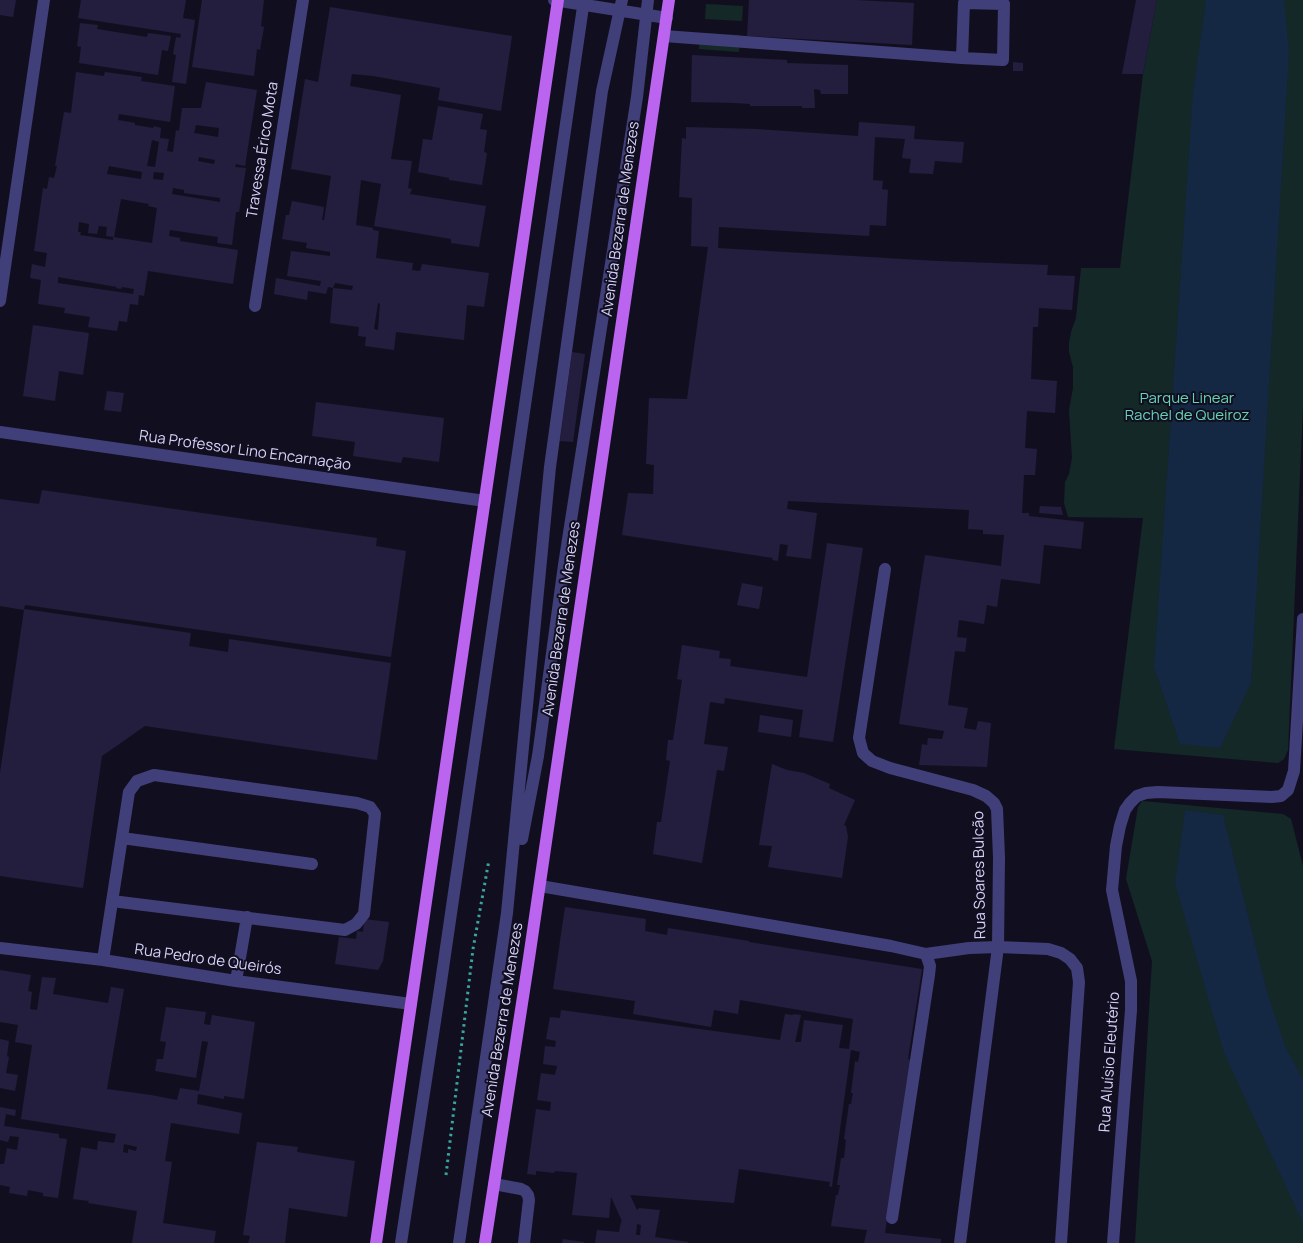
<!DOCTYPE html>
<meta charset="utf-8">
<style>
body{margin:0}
canvas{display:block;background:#110f1f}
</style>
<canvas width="1303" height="1243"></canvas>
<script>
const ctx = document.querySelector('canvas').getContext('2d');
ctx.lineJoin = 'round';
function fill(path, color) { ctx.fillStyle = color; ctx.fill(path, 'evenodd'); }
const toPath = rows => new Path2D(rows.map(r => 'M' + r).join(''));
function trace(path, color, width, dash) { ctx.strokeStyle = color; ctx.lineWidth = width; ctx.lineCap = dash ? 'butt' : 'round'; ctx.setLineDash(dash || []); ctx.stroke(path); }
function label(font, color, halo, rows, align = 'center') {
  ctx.font = font + ' Manrope,sans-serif'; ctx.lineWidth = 4; ctx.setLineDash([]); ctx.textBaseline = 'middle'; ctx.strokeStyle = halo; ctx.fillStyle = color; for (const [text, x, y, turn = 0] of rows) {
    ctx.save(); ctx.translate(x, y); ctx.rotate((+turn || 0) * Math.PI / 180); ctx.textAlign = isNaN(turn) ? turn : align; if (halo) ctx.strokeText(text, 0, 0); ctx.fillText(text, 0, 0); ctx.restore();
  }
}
fill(toPath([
 [1157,0,1303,0,1303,406,1288,750,1284,759,1278,763,1114,749,1143,518,1068,517,1064,503,1065,482,1069,474,1072,458,1069,410,1073,388,1073,367,1069,352,1069,343,1071,332,1076,318,1081,268,1120,268,1143,74],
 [706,4,743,6,742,21,705,19],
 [700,33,740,35,739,52,699,49],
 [1142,801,1283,814,1291,819,1303,866,1303,1243,1135,1243,1152,961,1126,879,1138,807]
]), '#132827');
fill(toPath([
 [1206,0,1284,0,1289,52,1251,683,1220,748,1180,744,1154,667,1193,93],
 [1185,810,1223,815,1267,992,1285,1046,1303,1080,1303,1223,1224,1053,1175,883]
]), '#142743');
fill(toPath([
 [0,0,16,0,13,17,0,15],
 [81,0,186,0,183,18,195,20,186,84,172,82,176,55,173,54,176,37,180,38,181,34,78,18],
 [202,0,264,0,261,26,264,27,260,50,257,49,254,76,192,67],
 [749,0,856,0,914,3,912,45,747,36],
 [1136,0,1157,0,1143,74,1122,74],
 [330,7,512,36,501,111,438,100,440,88,373,76,352,74,350,86,401,95,391,159,412,161,408,188,412,189,410,194,486,206,479,247,451,243,451,239,374,226,381,184,361,180,356,225,373,228,373,230,379,231,376,258,413,263,412,270,420,271,422,264,489,273,484,307,467,305,464,340,396,332,394,350,365,346,366,337,358,336,359,327,330,323,333,288,352,290,353,286,335,283,333,288,328,287,326,294,308,291,307,300,274,294,276,278,320,286,321,281,287,276,291,251,330,256,330,252,306,248,307,243,282,239,286,215,289,215,292,201,324,207,322,220,324,220,331,176,291,169,305,79,318,82],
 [378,303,380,304,378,330,374,329],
 [80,23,98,25,97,29,147,37,148,33,171,36,168,51,162,50,158,75,79,63,81,47,77,46],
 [692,55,787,60,787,63,848,65,848,94,821,94,820,90,814,89,815,108,802,108,802,106,750,106,750,104,734,103,691,102],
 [1013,62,1023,63,1023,71,1013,71],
 [76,72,104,76,105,72,142,77,141,81,175,86,170,122,119,114,118,120,135,123,135,125,153,128,154,126,161,128,160,138,169,139,167,151,173,152,176,130,179,131,182,108,201,108,206,82,257,90,245,166,236,164,235,167,246,168,239,212,236,212,232,245,217,243,218,237,170,230,169,236,180,238,180,241,238,250,233,284,148,271,144,296,139,295,138,305,130,304,127,322,119,321,117,331,88,327,90,317,64,313,65,308,38,304,41,280,30,278,32,264,45,267,47,253,34,251,43,188,47,189,49,177,54,178,57,166,55,166,64,112,71,113],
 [196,125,219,128,218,137,194,133],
 [152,140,159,142,155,167,147,166],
 [199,157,215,160,214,164,198,161],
 [109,166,142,172,141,179,107,174],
 [154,172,164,173,163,180,153,179],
 [173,188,184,190,184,193,220,198,220,202,172,194],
 [121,199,149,204,148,206,157,208,152,243,113,237,113,240,80,235,81,232,78,232,79,222,89,224,88,233,97,234,99,226,107,227,106,236,114,237],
 [58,277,117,287,116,288,121,289,122,287,134,289,133,294,58,283],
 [438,106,483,114,480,129,487,130,484,152,487,153,482,185,449,180,449,178,418,172,423,139,432,140],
 [859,122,915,126,914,139,964,142,962,163,935,161,933,174,909,173,911,159,902,158,905,139,875,137,873,180,883,181,882,189,888,190,886,226,870,225,869,236,719,227,718,248,937,261,1048,265,1047,275,1075,276,1072,310,1039,308,1038,327,1033,327,1031,379,1057,381,1055,413,1027,411,1025,448,1037,449,1035,475,1024,475,1022,513,1029,513,1029,516,1084,522,1081,549,1044,545,1040,584,1001,579,997,607,987,605,984,624,959,620,957,637,967,638,965,652,955,651,948,705,968,708,964,728,976,730,978,721,991,723,987,767,919,765,922,744,927,745,928,738,942,739,944,731,899,724,925,555,1001,566,1004,535,983,534,983,530,968,529,969,510,788,501,787,509,817,513,811,559,786,556,788,545,780,544,778,561,772,560,773,558,622,535,628,493,653,494,654,465,646,464,649,398,687,399,708,247,691,246,692,198,679,197,682,138,686,139,686,127,757,129,858,136],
 [33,325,89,333,83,375,59,371,55,401,23,396],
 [572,352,585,354,573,442,560,441],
 [107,391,124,393,121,412,104,410],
 [316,402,444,418,439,462,403,457,401,463,353,456,355,442,312,436],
 [42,490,377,538,376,546,406,551,391,657,25,605,24,609,191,633,189,646,228,652,229,639,391,663,377,760,145,726,102,756,83,888,0,876,0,773,24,610,0,606,0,499,39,504],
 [1040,506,1061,507,1063,515,1039,513],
 [827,543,863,548,833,742,799,737,803,710,725,698,724,704,710,702,704,744,728,747,724,771,717,770,702,863,653,854,657,822,661,822,670,761,666,760,668,740,673,740,682,680,677,679,682,645,720,651,719,658,731,659,730,666,807,677],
 [742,583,763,587,759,609,737,605],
 [760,715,793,720,791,737,758,732],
 [772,764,787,770,804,773,830,784,829,788,855,800,844,825,846,826,848,837,842,878,768,867,772,846,759,845],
 [565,907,646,919,645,931,667,935,668,928,749,941,749,942,922,969,908,1059,911,1060,885,1233,941,1239,941,1243,864,1243,867,1230,831,1226,836,1195,838,1195,840,1185,837,1185,841,1158,844,1158,846,1140,844,1139,849,1104,851,1104,853,1093,851,1093,855,1061,858,1062,860,1052,851,1050,832,1187,829,1186,830,1182,739,1169,734,1203,630,1195,637,1210,639,1208,660,1210,655,1237,688,1242,688,1243,595,1243,597,1230,619,1232,621,1222,622,1221,611,1197,609,1218,572,1215,577,1173,555,1171,554,1173,536,1171,536,1175,527,1174,536,1109,550,1111,551,1102,537,1100,541,1073,555,1075,557,1066,543,1064,545,1046,555,1047,556,1041,546,1039,550,1017,560,1018,561,1010,780,1040,785,1014,793,1015,793,1014,801,1015,795,1042,801,1042,804,1020,843,1025,839,1048,849,1049,853,1019,740,1000,738,1014,714,1010,711,1027,633,1014,635,1001,553,989],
 [637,1224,641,1225,640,1235,636,1235],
 [364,919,389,922,383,961,378,970,335,964,339,937,356,939,357,931,363,932],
 [0,970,31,975,28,991,32,992,30,1009,37,1010,42,977,56,978,53,994,108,1003,111,987,124,989,107,1089,151,1095,177,1100,180,1088,199,1091,208,1042,202,1041,196,1078,155,1071,157,1059,163,1059,166,1042,160,1041,166,1007,206,1012,204,1024,210,1025,212,1015,255,1022,244,1099,224,1096,224,1099,198,1094,197,1104,242,1113,239,1134,171,1123,165,1161,172,1162,163,1223,216,1231,214,1243,132,1243,137,1211,88,1203,89,1201,73,1199,81,1147,97,1150,98,1141,114,1143,116,1134,21,1119,32,1045,15,1042,18,1025,0,1022],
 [124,1144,137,1147,136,1151,128,1149,128,1153,123,1152],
 [0,1039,9,1041,7,1056,9,1057,6,1073,18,1075,15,1091,0,1088],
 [0,1107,16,1110,15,1116,6,1114,4,1126,59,1134,59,1138,67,1139,58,1198,43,1196,43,1193,28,1190,27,1196,9,1193,10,1187,0,1185,0,1164,4,1164,7,1148,17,1150,19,1137,10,1136,8,1142,0,1140],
 [257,1142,298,1147,297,1152,355,1161,347,1217,289,1208,285,1243,248,1243,250,1236,243,1235],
 [563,1239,584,1242,584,1243,562,1243]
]), '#231d3e');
trace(toPath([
 [446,1175,473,949,489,860]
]), '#3aa59e', 3, [2.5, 4]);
trace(toPath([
 [554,0,667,18],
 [664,36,962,58,1003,60,1004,4,964,3,962,58],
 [0,301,44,0],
 [255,306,303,0],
 [0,432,485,501],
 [885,569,859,738,863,753,872,761,890,768,973,790,986,796,994,803,997,809,999,857,998,947,960,1243],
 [122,838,312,864],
 [522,839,538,756,564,565,637,97,648,0],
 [540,886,891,946,926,954,930,966,929,975,892,1218],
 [0,948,103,960,236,981,411,1004],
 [926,954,969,948,998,947,1048,949,1061,953,1070,959,1077,968,1079,982,1061,1243],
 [103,960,129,792,137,781,154,775,357,803,370,807,375,814,364,914,356,924,345,930,112,901],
 [236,981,247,917],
 [494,1184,521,1189,525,1191,528,1195,529,1200,524,1243],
 [401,1243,441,982,584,0],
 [459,1243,507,913,550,467,602,91,622,0],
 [1113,1243,1131,1010,1131,981,1112,890,1116,846,1120,826,1125,810,1130,803,1137,796,1146,793,1158,792,1272,797,1281,796,1288,790,1294,771,1303,619]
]), '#413f79', 12);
trace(toPath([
 [376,1243,558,0],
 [485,1243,529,958,669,0]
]), '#ba64ef', 12);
label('15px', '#d6d1fa', '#110f1f', [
 ["Travessa Érico Mota",263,150,-81],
 ["Avenida Bezerra de Menezes",621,219,-82],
 ["Rua Professor Lino Encarnação",245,451,8],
 ["Avenida Bezerra de Menezes",562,619,-82],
 ["Rua Soares Bulcão",980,875,-91],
 ["Rua Pedro de Queirós",208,960,8],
 ["Avenida Bezerra de Menezes",503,1020,-81],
 ["Rua Aluísio Eleutério",1110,1062,-86]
]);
label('15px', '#66d2b6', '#110f1f', [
 ["Parque Linear",1187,399],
 ["Rachel de Queiroz",1187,416]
]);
</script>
